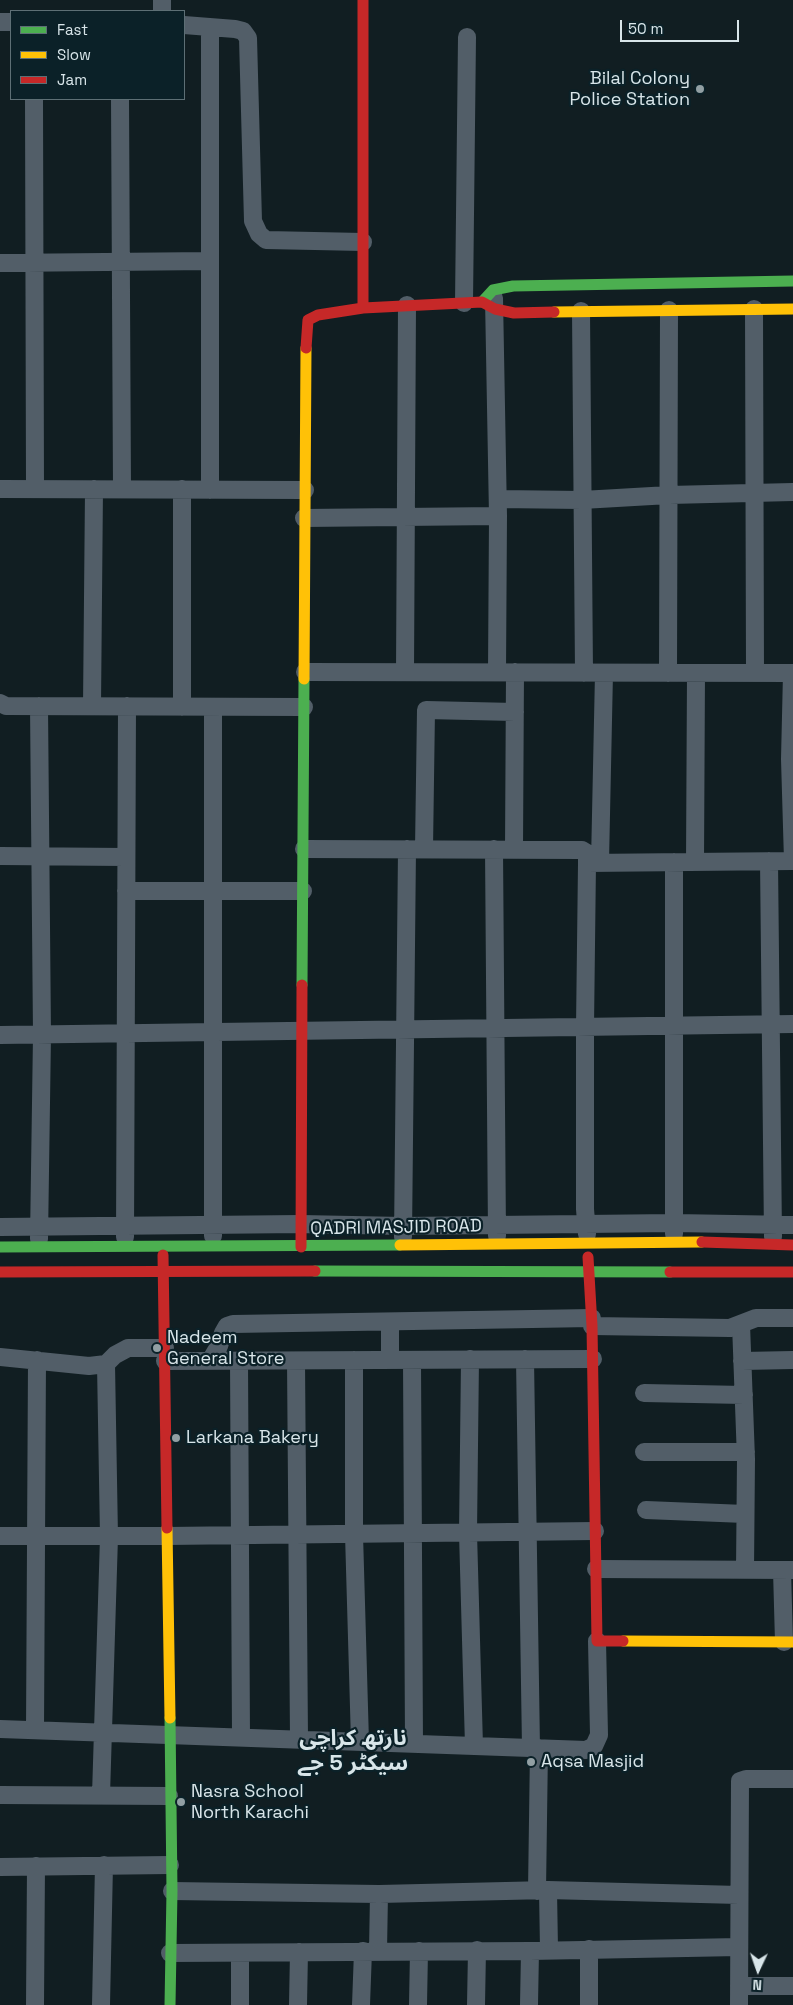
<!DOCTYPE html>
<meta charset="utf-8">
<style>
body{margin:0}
#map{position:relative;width:793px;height:2005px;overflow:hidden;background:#111e22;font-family:"Space Grotesk",sans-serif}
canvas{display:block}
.legend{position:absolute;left:10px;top:10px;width:175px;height:90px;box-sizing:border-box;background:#0b2128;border:1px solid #5d6f75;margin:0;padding:6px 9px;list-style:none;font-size:15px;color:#d8e5e9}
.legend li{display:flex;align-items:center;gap:10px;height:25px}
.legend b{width:25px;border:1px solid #5d6f75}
.north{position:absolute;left:733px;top:1945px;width:50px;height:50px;-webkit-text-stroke:4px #0b2128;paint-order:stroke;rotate:183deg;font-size:14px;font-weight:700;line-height:20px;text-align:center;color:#d8e5e9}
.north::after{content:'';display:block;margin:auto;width:18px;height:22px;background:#d8e5e9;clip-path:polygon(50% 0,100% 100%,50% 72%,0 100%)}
.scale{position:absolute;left:620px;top:20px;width:119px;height:22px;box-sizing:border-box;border:2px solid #d8e5e9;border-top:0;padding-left:6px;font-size:15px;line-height:18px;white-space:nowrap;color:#d8e5e9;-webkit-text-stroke:4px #0b2128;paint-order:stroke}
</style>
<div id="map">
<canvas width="793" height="2005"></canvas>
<ul class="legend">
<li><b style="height:6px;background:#4caf50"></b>Fast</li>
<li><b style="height:6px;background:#ffc107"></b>Slow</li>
<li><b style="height:6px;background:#c62828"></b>Jam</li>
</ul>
<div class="north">N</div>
<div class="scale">50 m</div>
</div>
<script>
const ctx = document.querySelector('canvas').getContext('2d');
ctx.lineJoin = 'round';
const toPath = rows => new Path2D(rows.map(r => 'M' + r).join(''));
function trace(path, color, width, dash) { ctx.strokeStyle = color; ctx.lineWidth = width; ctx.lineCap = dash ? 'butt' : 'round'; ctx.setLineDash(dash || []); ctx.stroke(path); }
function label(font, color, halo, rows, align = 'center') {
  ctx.font = font + ' "Space Grotesk","Noto Sans Arabic",sans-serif'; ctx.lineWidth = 4.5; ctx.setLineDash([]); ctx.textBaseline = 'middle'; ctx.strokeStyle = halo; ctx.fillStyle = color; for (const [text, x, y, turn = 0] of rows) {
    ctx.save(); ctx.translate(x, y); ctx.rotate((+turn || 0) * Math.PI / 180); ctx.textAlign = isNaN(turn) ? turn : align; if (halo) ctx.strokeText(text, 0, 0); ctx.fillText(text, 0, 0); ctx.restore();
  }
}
trace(toPath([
 [162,11,162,0],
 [0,22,11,22],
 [184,25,235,29,243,31,248,38,253,221,259,234,266,240,363,242],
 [210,27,210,490],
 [34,99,35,489],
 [120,99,122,489],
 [0,263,210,261],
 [494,298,498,516,497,672],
 [464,303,467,37],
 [754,309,755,673],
 [581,311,584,673],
 [0,489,305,490],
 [182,489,182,707],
 [498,499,582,500,669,495,793,492],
 [304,518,498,516],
 [305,672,793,673],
 [405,672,407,305],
 [668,673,669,310],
 [792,673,790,759,793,861],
 [0,703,6,706,304,707],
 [92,706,94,489],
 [304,849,582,850,587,853,587,863,792,861],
 [424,849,426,710,515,712],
 [494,849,497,1236],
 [514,849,515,672],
 [0,856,126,857],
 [769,861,773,1237],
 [600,862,604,673],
 [695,862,696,673],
 [126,891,303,891],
 [0,1035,793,1024],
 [0,1227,301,1224,403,1226,674,1223,793,1225],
 [587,1234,585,1209,585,1027,587,863],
 [674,1234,674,862],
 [213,1236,213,707],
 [125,1237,127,706],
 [403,1237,407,849],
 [39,1239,42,1035,39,706],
 [390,1322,390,1360],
 [741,1324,746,1459,745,1570],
 [592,1326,730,1328,756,1318,793,1318],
 [0,1357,89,1366,106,1364,115,1355,128,1348,165,1348],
 [470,1359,468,1533,474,1746],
 [525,1359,531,1748],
 [354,1360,354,1534,360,1742],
 [412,1360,414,1744],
 [165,1361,593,1359],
 [210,1361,219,1346,223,1333,227,1326,233,1324,592,1318],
 [239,1361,241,1737],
 [296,1361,299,1739],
 [742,1361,793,1360],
 [644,1393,744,1395],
 [644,1452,746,1452],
 [646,1510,745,1514],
 [0,1536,167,1536,595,1531],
 [596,1569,793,1570],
 [782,1570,784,1642],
 [0,1729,586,1750,594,1746,599,1735,597,1641],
 [35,1730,37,1360],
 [0,1795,169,1796],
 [101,1795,109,1537,106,1364],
 [0,1867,170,1865],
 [548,1890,549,1949],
 [172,1891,379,1894,548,1890,739,1895],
 [537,1891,539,1748],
 [378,1951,379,1894],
 [170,1953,530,1951,739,1947],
 [739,1986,793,1986],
 [35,2005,36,1866],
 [101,2005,104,1865],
 [240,2005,240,1953],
 [298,2005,299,1952],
 [361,2005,363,1951],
 [418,2005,419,1951],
 [476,2005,477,1950],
 [529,2005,530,1951],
 [589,2005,589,1949],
 [739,2005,740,1781,746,1779,793,1779]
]), '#525e68', 18);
trace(toPath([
 [482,302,493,290,513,286,793,281],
 [302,985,304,679],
 [0,1247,400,1245],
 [315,1271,670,1272],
 [170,1718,172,1891,170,2005]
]), '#4caf50', 11);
trace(toPath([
 [554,312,793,309],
 [304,679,306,348],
 [400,1245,702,1242],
 [167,1528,170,1718],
 [623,1641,793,1642]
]), '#ffc107', 11);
trace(toPath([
 [363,0,363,308],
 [306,348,308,320,318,315,363,308,482,302,495,309,514,313,554,312],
 [702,1242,793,1245],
 [301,1247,302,985],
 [163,1255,167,1528],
 [588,1257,592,1326,597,1641,623,1641],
 [0,1272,315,1271],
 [670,1272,793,1272]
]), '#c62828', 11);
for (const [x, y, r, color] of [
 [700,89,5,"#929fa3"],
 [157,1348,5,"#929fa3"],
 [176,1438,5,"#929fa3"],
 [531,1762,5,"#929fa3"],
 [181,1802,5,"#929fa3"]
]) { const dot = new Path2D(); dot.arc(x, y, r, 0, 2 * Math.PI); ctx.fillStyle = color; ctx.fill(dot); trace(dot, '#0b2128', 2); }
label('18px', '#d8e5e9', '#0b2128', [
 ["Bilal Colony",690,79,"right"],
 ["Police Station",690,100,"right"],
 ["Nadeem",167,1338],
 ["General Store",167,1359],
 ["Larkana Bakery",186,1438],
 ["Aqsa Masjid",541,1762],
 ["Nasra School",191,1792],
 ["North Karachi",191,1813]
], 'left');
label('18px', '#d8e5e9', '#0b2128', [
 ["QADRI MASJID ROAD",396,1228,-1]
]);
label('bold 22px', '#d8e5e9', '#0b2128', [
 ["نارتھ کراچی",353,1739],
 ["سیکٹر 5 جے",353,1764]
]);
</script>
